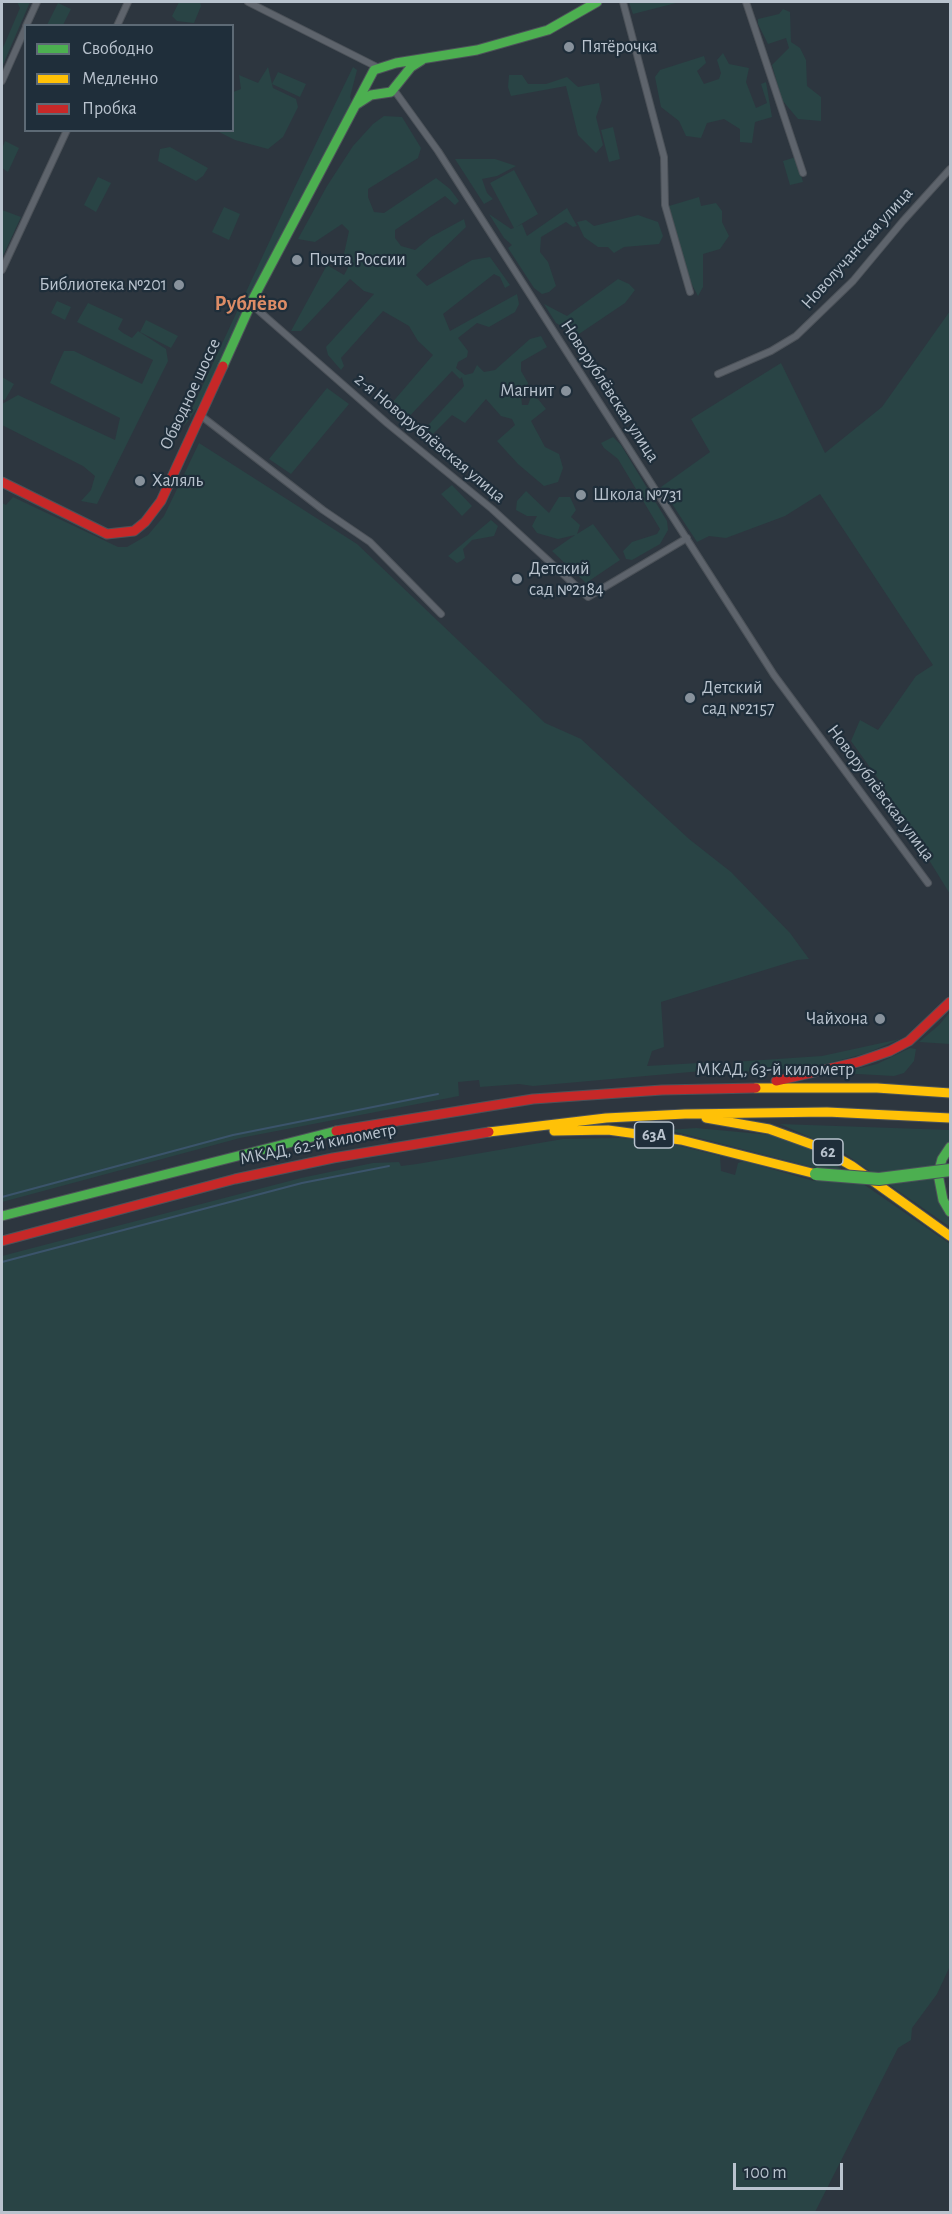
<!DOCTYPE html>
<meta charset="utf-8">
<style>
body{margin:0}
#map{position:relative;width:952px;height:2214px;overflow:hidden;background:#2d363f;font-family:"Alegreya Sans",sans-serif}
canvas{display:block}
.frame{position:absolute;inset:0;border:3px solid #b9c3ce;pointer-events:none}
.legend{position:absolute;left:24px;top:24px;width:210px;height:108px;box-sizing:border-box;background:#1f2e3a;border:2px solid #5d6a75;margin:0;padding:8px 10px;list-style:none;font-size:18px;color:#b9c3ce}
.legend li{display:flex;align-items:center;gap:12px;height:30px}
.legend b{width:30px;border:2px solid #5d6a75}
.scale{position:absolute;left:733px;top:2163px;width:110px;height:27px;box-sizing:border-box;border:3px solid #b9c3ce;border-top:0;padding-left:8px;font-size:18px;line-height:21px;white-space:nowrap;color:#b9c3ce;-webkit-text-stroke:4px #1f2e3a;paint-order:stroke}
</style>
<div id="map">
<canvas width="952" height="2214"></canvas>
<div class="frame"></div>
<ul class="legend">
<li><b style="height:8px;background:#4caf50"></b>Свободно</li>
<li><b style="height:8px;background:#ffc107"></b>Медленно</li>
<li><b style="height:8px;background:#c62828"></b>Пробка</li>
</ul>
<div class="scale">100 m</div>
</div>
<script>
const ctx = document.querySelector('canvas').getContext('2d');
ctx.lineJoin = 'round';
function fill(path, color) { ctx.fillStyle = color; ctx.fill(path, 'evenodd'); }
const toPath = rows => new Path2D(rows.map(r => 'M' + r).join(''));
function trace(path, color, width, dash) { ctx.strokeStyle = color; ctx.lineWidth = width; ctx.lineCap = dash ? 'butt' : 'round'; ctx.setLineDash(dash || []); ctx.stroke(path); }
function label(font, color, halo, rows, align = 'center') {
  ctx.font = font + ' "Alegreya Sans",sans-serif'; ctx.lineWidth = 4.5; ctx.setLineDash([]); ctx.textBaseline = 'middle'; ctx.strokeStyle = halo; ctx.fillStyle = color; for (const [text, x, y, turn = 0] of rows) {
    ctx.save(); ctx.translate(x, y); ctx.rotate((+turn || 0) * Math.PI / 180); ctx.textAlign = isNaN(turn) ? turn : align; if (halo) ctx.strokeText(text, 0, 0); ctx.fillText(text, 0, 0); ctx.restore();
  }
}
fill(toPath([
 [17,2,30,2,2,67,2,50,20,8],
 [179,2,200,2,201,6,194,23,177,21,172,16],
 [629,2,680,2,633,14],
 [58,3,71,9,63,25,47,25],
 [783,9,790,12,791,42,800,48,806,60,807,86,821,97,821,121,798,119,782,100,772,65,789,48,786,38,768,44,758,24,758,19,779,14],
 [723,53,729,64,749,68,746,82,756,108,767,103,761,84,766,82,772,117,755,122,752,143,740,142,740,129,724,119,707,123,701,138,686,136,679,121,661,107,655,77,660,70,704,56,706,63,697,71,704,84,719,79,721,73,717,60],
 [268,67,272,84,278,72,306,84,300,97,272,84,273,88,296,99,298,107,283,137,268,149,235,140,217,131,232,130,233,92,241,89,239,75,258,83],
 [353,67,357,70,350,97,353,103,202,401,183,428,291,195],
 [509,75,522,75,528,84,546,84,567,77,578,87,599,83,602,100,596,117,603,145,596,153,578,135,566,86,511,96,508,87],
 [384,116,402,117,421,148,418,158,368,189,368,197,374,212,384,213,436,178,450,189,459,201,455,205,445,196,395,230,395,238,401,246,415,250,431,237,464,219,466,227,416,275,427,286,472,260,490,257,510,285,505,288,500,277,494,274,443,314,450,331,517,294,519,304,515,312,489,327,477,323,458,338,468,351,467,357,458,362,456,368,465,375,473,373,477,365,484,372,495,370,530,339,541,336,547,347,521,362,521,371,528,383,526,390,521,396,522,405,528,405,531,397,538,399,546,409,531,421,545,447,559,454,563,468,558,482,544,486,518,464,497,441,515,425,512,419,501,416,486,399,465,423,452,415,430,437,421,440,421,433,464,386,462,377,460,379,452,371,404,422,397,421,392,411,391,404,433,355,418,341,409,326,383,311,341,358,344,366,341,370,328,355,326,347,374,294,364,291,350,279,301,331,291,331,327,265,344,275,351,262,344,254,349,231,342,224,315,242,298,239,327,186,353,146,373,124],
 [613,127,620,159,609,162,601,130],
 [5,141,19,148,8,172,2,168,2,149],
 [170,147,208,168,203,176,196,181,158,161,160,149],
 [796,157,803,182,790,185,783,161],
 [455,159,495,159,516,166,497,176,482,179,487,193,493,199,484,204],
 [514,170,538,214,516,227,522,224,527,236,567,208,577,226,573,227,566,222,541,237,540,252,548,262,556,286,549,292,542,294,534,288,508,248,512,245,504,238,489,214,511,229,514,228,490,183],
 [98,177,111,183,96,212,84,205],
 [699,197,701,206,716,203,722,211,722,222,729,236,720,249,703,254,703,287,698,296,689,279,669,206],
 [224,207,240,214,229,240,212,232],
 [2,210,21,217,2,258],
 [638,215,658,222,663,236,659,244,624,247,614,253,608,247,598,247,584,237,577,222,586,220,594,226],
 [618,279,629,284,635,290,625,303,573,338,565,328,556,323,544,304,567,316],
 [57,301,71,307,65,320,51,313],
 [88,303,123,319,118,329,123,333,132,338,138,331,166,349,168,361,97,504,81,501,91,490,95,476,83,466,2,425,2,404,18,395,115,440,120,418,50,383,57,366,64,351,74,351,142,384,153,360,77,322],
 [950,311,950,894,882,784,851,741,860,720,878,730,916,676,933,665,820,494,785,516,726,538,709,536,697,542,661,487,710,452,691,419,781,363,825,453,882,407],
 [146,320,178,336,171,348,140,332],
 [2,377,14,384,5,400,2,399],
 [327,388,349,404,291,474,269,459],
 [613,437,621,445,667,521,668,530,660,544,632,560,626,559,623,551,632,542,657,534,660,529,618,459,604,448,601,443],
 [199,443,357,544,545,723,581,739,689,839,731,872,790,933,809,959,797,960,661,1002,664,1047,652,1051,647,1066,716,1062,713,1070,533,1086,519,1084,480,1087,479,1080,458,1082,459,1096,240,1138,2,1202,2,503,6,505,13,497,118,547,127,547,148,535,164,516],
 [452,485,472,506,462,516,441,494],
 [526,491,549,513,559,497,570,497,576,510,571,517,580,525,577,534,593,524,620,560,586,583,552,551,575,535,558,539,537,533,532,526,537,516,527,516,516,510,517,501],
 [491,520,498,526,494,536,472,540,463,549,465,558,461,561,457,563,448,556],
 [950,1012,950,1044,919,1042,939,1025],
 [900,1039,867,1053,814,1067,741,1072,733,1066,733,1062,822,1056],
 [910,1048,916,1049,914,1061,904,1073,894,1076,839,1073,877,1064],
 [780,1124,950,1130,950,1141,938,1156,950,1227,841,1151],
 [696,1128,771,1135,817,1152,950,1244,950,1966,937,1994,912,2028,911,2040,898,2048,815,2212,2,2212,2,1256,301,1178,373,1163,399,1162,401,1166,417,1164,563,1139,621,1138,668,1143,720,1156,721,1171,735,1175,738,1163,743,1161,814,1181,816,1168,668,1130]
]), '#294445');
trace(toPath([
 [2,1197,233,1135,438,1094],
 [2,1262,302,1183,389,1166]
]), '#3b546b', 2);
const street = toPath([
 [248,2,377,67],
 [623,2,664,157,665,205,690,292],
 [746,2,803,173],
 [26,26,37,2],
 [117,26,128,2],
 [2,81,26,27],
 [394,90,438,151,774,675,928,883],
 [2,270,67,130],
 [251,304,388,424,492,509,588,597,687,538],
 [718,374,771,351,796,336,853,281,903,221,950,169],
 [200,415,323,510,370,542,441,614]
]);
const fast = toPath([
 [357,104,371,95,391,92,411,67,422,60],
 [223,366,254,297,374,70,396,63,477,50,548,30,597,2],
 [950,1147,942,1159,938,1174,943,1200,950,1212],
 [2,1216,336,1131]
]);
const slow = toPath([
 [756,1088,877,1088,950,1093],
 [706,1118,769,1129,819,1147,852,1166,950,1236],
 [554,1131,608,1130,681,1140,816,1174],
 [489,1132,606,1118,685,1114,827,1112,950,1118]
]);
const jam = toPath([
 [2,482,107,534,134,531,145,522,161,501,223,366],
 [776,1081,858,1062,890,1051,909,1041,950,1002],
 [336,1131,533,1099,662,1090,756,1088],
 [2,1241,235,1179,333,1158,489,1132]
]);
trace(street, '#4c5259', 8);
trace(fast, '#4c5259', 11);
trace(slow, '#4c5259', 11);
trace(jam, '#4c5259', 11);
trace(street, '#5e646c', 6);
trace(fast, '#4caf50', 9);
trace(slow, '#ffc107', 9);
trace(jam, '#c62828', 9);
const fastBridge = toPath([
 [816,1174,879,1179,950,1170]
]);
trace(fastBridge, '#4a525a', 14, []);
trace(fastBridge, '#4caf50', 12);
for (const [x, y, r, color] of [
 [569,47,6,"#88929c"],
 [297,260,6,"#88929c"],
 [179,285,6,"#88929c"],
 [566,391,6,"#88929c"],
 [140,481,6,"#88929c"],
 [581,495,6,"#88929c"],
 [517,579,6,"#88929c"],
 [690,698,6,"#88929c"],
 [880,1019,6,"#88929c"]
]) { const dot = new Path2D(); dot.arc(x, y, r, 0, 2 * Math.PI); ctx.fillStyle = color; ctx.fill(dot); trace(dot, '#1f2e3a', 2); }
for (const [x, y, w] of [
 [654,1135,39],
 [828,1152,30]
]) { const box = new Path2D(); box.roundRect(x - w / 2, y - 13, w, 26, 4.5); ctx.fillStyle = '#1f2e3a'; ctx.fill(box); trace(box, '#b9c3ce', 1.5); }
label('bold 16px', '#b9c3ce', null, [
 ["63A",654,1135],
 ["62",828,1152]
]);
label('18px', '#b9c3ce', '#1f2e3a', [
 ["Пятёрочка",581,47],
 ["Почта России",309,260],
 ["Библиотека №201",167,285,"right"],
 ["Магнит",554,391,"right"],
 ["Халяль",152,481],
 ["Школа №731",593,495],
 ["Детский",529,569],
 ["сад №2184",529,590],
 ["Детский",702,688],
 ["сад №2157",702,709],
 ["Чайхона",868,1019,"right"]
], 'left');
label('18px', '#b9c3ce', '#1f2e3a', [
 ["Новолучанская улица",857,248,-48],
 ["Новорублёвская улица",610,391,57],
 ["Обводное шоссе",190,394,-65],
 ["2-я Новорублёвская улица",430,438,40],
 ["Новорублёвская улица",881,793,53],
 ["МКАД, 63-й километр",775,1070],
 ["МКАД, 62-й километр",318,1144,-11]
]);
label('bold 21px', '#dc8c66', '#1f2e3a', [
 ["Рублёво",251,304]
]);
</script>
